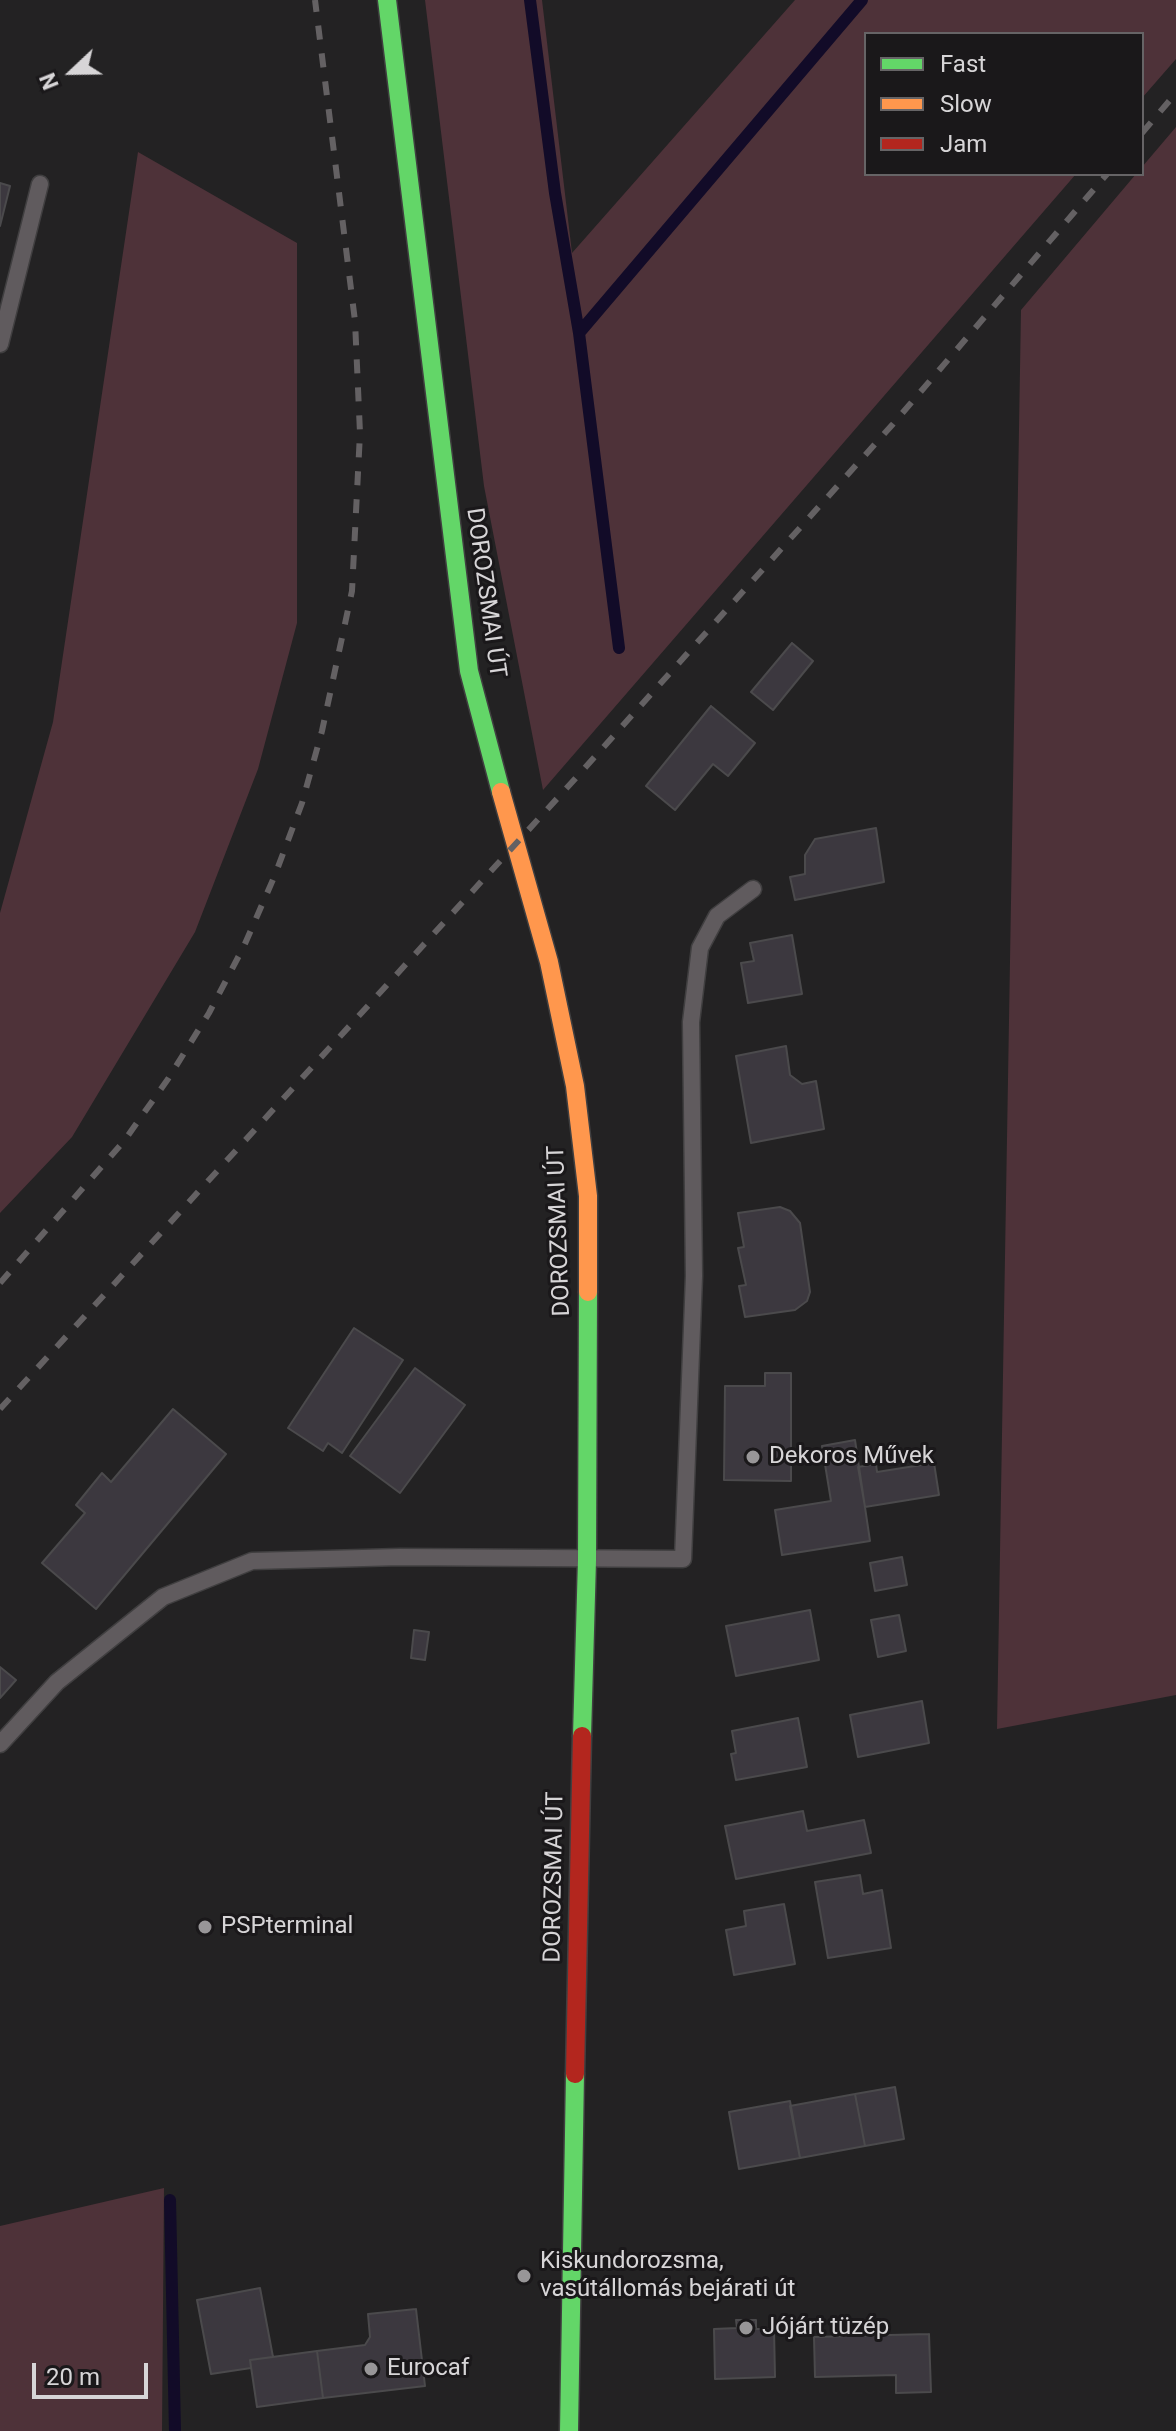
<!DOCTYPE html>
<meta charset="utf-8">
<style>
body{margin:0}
#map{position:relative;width:1176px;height:2431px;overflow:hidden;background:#232223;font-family:Roboto,sans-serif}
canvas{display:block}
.legend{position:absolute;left:864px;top:32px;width:280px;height:144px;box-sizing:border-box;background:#1a181a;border:2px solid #666466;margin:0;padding:10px 14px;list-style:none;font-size:24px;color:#d7d5d7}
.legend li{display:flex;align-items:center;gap:16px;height:40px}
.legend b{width:40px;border:2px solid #666466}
.north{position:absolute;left:32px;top:32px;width:80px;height:80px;-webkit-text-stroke:6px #1a181a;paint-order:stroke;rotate:248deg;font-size:22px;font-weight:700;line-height:32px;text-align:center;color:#d7d5d7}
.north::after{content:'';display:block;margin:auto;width:28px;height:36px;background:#d7d5d7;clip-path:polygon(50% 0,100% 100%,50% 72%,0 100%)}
.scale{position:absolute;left:32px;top:2363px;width:116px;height:36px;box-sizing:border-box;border:4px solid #d7d5d7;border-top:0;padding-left:10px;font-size:24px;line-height:28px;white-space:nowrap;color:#d7d5d7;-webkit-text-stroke:6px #1a181a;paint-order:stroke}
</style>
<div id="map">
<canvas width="1176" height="2431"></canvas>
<ul class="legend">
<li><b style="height:10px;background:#63d668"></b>Fast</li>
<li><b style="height:10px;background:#ff974d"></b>Slow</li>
<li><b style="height:10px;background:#b3261e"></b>Jam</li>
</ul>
<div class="north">N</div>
<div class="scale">20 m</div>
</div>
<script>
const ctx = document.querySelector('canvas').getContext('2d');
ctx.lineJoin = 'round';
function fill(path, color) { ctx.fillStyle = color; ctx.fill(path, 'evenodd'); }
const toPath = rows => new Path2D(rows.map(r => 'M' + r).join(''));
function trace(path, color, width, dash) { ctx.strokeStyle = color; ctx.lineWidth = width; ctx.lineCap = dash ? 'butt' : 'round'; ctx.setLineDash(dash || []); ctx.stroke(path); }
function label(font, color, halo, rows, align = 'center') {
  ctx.font = font + ' Roboto,sans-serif'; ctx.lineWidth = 6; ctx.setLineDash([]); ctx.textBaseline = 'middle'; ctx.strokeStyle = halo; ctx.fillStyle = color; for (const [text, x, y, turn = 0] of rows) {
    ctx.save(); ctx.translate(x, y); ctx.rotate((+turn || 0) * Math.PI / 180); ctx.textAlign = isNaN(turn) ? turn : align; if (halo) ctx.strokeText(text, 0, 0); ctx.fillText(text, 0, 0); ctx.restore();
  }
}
fill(toPath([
 [425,0,542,0,572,253,795,0,1176,0,1176,59,1142,98,1142,34,866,34,866,174,1076,174,543,790,484,486],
 [1176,127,1176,1695,997,1729,1021,310,1136,174,1142,174,1142,167],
 [138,152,297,243,297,623,258,769,195,932,72,1137,0,1213,0,913,53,722],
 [164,2188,162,2431,0,2431,0,2226]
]), '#4e3239');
trace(toPath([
 [530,0,555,193,579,333,619,648],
 [579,333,862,0],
 [170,2200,175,2431]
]), '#120b28', 12);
const building = toPath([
 [0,183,10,186,0,226,0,183],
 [792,643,813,661,773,710,751,692,792,643],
 [711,706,755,743,728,776,713,764,675,810,646,786,711,706],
 [876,828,884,882,795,900,790,877,805,874,805,855,815,839,876,828],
 [792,935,802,994,748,1003,741,963,754,961,750,943,792,935],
 [786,1046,790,1075,802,1084,816,1081,824,1129,751,1143,736,1056,786,1046],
 [780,1207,790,1211,800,1223,810,1292,807,1301,795,1310,745,1317,739,1286,746,1285,738,1248,744,1247,738,1213,780,1207],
 [354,1328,403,1360,342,1453,328,1443,323,1451,288,1428,354,1328],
 [415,1368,465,1405,400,1493,350,1456,415,1368],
 [765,1373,791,1373,791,1481,724,1480,725,1386,765,1386,765,1373],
 [173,1409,226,1454,96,1609,42,1563,85,1513,76,1505,102,1473,111,1482,173,1409],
 [855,1440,870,1541,782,1555,775,1510,831,1501,822,1446,855,1440],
 [934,1463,939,1495,865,1507,858,1467,876,1464,877,1472,934,1463],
 [902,1557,907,1585,875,1591,870,1563,902,1557],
 [810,1610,819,1660,736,1676,726,1626,810,1610],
 [899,1615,906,1651,878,1657,871,1620,899,1615],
 [414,1630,429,1632,425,1660,411,1658,414,1630],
 [0,1667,16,1680,0,1698,0,1667],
 [922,1701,929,1743,858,1757,850,1715,922,1701],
 [798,1718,807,1767,736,1780,731,1754,736,1753,732,1731,798,1718],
 [803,1811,807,1831,864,1820,871,1853,736,1879,725,1826,803,1811],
 [860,1875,863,1894,882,1890,891,1948,828,1958,815,1882,860,1875],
 [784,1904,795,1964,734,1975,726,1930,746,1926,744,1911,784,1904],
 [895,2087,904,2139,865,2146,855,2094,895,2087],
 [855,2094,865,2146,800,2158,790,2106,855,2094],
 [790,2101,800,2158,739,2169,729,2112,790,2101],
 [260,2288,273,2357,250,2360,251,2368,211,2374,197,2300,260,2288],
 [416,2309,425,2386,323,2398,317,2351,365,2345,370,2337,368,2314,416,2309],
 [736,2320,756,2320,756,2329,774,2329,775,2377,715,2379,714,2329,737,2328,736,2320],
 [929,2334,931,2392,896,2393,896,2375,815,2377,814,2337,929,2334],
 [317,2351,323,2398,257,2407,250,2360,317,2351]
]);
fill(building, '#3c383f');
trace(building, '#4b4a4c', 2);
const lane = toPath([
 [0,344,40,184],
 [0,1744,57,1682,163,1597,252,1561,400,1557,683,1559,694,1276,691,1022,700,948,717,916,753,889]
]);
const fast = toPath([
 [387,0,469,671,501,792],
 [582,1736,587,1560,588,1292],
 [569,2431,575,2074]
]);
const slow = toPath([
 [501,792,549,962,575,1086,588,1196,588,1292]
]);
const jam = toPath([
 [575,2074,582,1736]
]);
trace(lane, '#403f40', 19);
trace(fast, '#403f40', 21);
trace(slow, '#403f40', 21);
trace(jam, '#403f40', 21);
trace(lane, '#605b5e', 16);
trace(fast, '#63d668', 18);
trace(slow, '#ff974d', 18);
trace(jam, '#b3261e', 18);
trace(toPath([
 [1142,133,1176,93],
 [0,1283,124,1141,168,1079,209,1013,244,946,275,875,302,803,322,731,352,591,360,433,355,321,315,0],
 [0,1409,574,780,893,424,1107,174]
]), '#646163', 6, [14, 14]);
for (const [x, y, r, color] of [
 [753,1457,8,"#989698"],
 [205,1927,8,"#989698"],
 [524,2276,8,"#989698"],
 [746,2328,8,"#989698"],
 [371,2369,8,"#989698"]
]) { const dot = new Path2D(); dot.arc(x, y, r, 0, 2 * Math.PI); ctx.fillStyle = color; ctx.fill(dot); trace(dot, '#1a181a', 3); }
label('24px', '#d7d5d7', '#1a181a', [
 ["DOROZSMAI ÚT",485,593,82],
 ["DOROZSMAI ÚT",560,1231,-92],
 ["DOROZSMAI ÚT",555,1877,-89]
]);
label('24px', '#d7d5d7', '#1a181a', [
 ["Dekoros Művek",769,1457],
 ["PSPterminal",221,1927],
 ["Kiskundorozsma,",540,2262],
 ["vasútállomás bejárati út",540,2290],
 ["Jójárt tüzép",762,2328],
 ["Eurocaf",387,2369]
], 'left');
</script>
